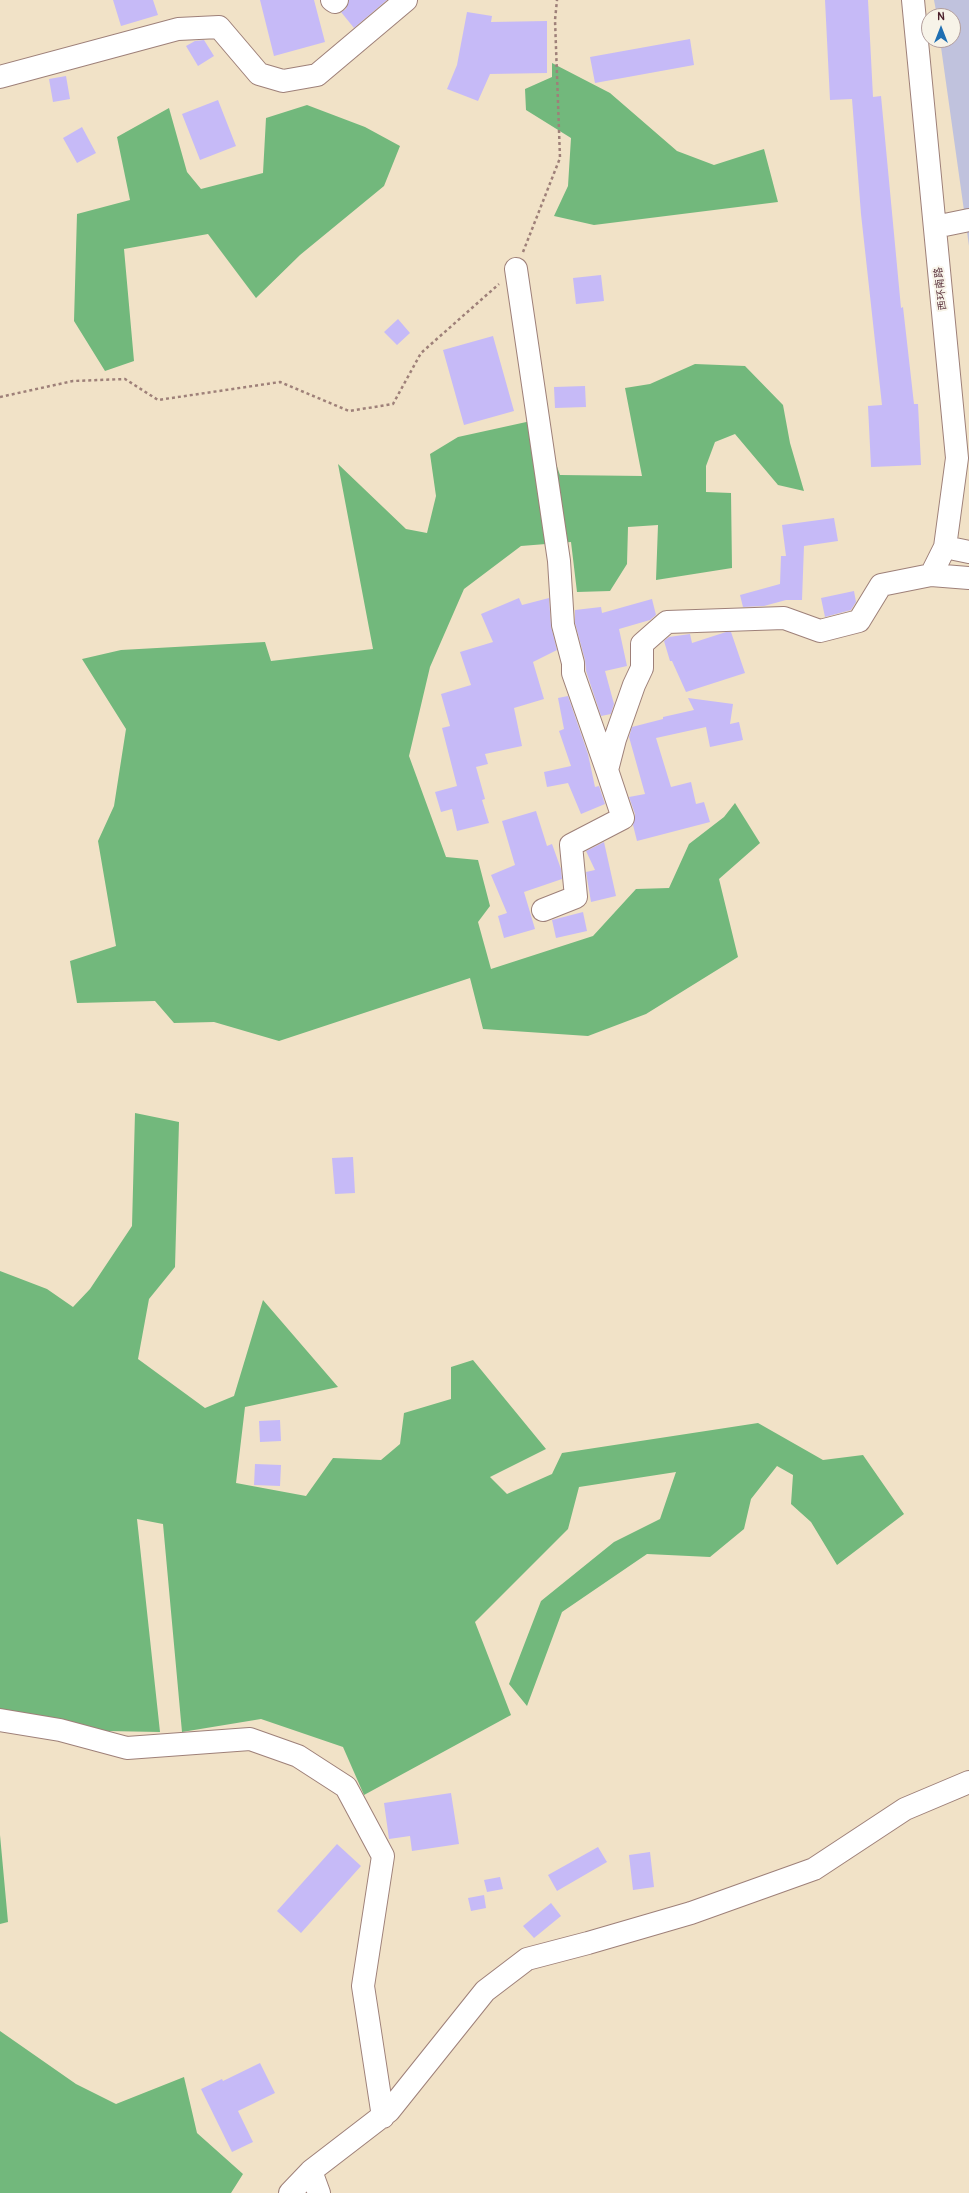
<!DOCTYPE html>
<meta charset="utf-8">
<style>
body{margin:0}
#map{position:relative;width:969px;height:2193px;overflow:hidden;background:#f1e2c7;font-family:Pangolin,sans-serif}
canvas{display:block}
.north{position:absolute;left:921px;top:8px;width:40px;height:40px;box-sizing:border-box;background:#f7f3e8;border:1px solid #b29e9c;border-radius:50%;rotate:0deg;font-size:11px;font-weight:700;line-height:16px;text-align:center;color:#4a1f2b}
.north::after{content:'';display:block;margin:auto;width:14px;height:18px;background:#1f6fb2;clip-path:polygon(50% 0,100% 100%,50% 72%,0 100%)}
</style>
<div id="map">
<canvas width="969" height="2193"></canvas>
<div class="north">N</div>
</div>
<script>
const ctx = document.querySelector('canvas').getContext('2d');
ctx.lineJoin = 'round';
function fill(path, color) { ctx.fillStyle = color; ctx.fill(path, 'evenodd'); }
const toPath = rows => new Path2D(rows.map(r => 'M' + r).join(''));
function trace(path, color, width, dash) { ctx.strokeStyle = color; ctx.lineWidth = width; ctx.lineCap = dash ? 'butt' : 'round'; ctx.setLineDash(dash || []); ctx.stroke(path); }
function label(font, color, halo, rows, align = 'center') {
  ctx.font = font + ' Pangolin,"LXGW WenKai TC",sans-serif'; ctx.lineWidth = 4; ctx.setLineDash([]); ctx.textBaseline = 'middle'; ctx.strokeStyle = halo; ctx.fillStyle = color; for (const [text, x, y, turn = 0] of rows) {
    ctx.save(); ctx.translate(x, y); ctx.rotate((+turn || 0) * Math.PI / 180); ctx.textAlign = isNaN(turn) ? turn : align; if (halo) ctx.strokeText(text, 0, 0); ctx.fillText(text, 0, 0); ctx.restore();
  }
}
fill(toPath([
 [934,0,969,0,969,246,940,40,953,40,953,16,937,16]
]), '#c0c2dd');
fill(toPath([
 [552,63,610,93,677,151,714,165,764,149,778,202,594,225,554,216,568,186,571,138,526,110,525,89,552,77],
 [307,105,365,127,400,146,384,186,300,255,256,298,208,234,124,249,134,361,105,371,74,321,77,214,130,200,117,137,169,108,187,172,201,189,263,173,266,118],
 [695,364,745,366,783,405,790,443,804,491,778,485,735,434,715,442,706,466,706,492,731,493,732,568,656,580,658,525,628,527,627,564,610,591,577,592,571,542,521,546,464,589,430,667,409,756,446,857,478,860,490,906,478,922,491,969,593,936,636,889,669,888,689,844,724,817,735,803,760,843,719,879,738,957,646,1014,588,1036,483,1029,470,978,279,1041,214,1022,174,1023,155,1001,77,1003,70,961,116,946,98,841,114,806,126,729,82,659,121,650,265,642,271,661,373,649,338,464,406,529,427,533,436,496,430,454,458,437,540,419,560,475,642,476,625,388,650,384],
 [135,1113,179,1122,175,1267,149,1299,138,1359,205,1408,234,1396,263,1300,338,1387,245,1407,236,1483,306,1496,333,1458,381,1460,400,1444,404,1413,451,1399,451,1367,473,1360,546,1449,490,1477,507,1494,552,1474,562,1453,758,1423,823,1460,863,1455,904,1514,837,1565,811,1522,791,1504,793,1475,777,1466,751,1499,744,1529,710,1557,647,1554,562,1612,527,1706,509,1684,541,1601,614,1542,660,1519,676,1472,579,1487,568,1529,475,1622,511,1715,364,1795,343,1747,261,1719,182,1732,163,1524,137,1519,160,1732,0,1729,0,1271,47,1289,73,1307,90,1289,132,1226],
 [0,1835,8,1922,0,1924],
 [0,2031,76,2084,116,2104,184,2077,197,2133,243,2174,231,2193,0,2193]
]), '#72b87c');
fill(toPath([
 [113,0,153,0,158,15,121,26],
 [260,0,314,0,325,42,274,56],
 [349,0,387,0,354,28,341,12,346,9],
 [825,0,868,0,873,97,881,96,901,308,903,307,914,404,918,404,921,465,871,467,868,406,882,405,861,214,852,99,830,100],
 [467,12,492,16,491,22,547,21,547,73,490,74,478,101,447,89,457,65],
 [690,39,694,65,595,83,590,57],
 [204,40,214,56,198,66,186,46,195,41],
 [66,76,70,99,53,102,49,79],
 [218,100,236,146,200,160,182,114],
 [82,127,96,153,77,163,63,138],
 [601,275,604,301,576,304,573,278],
 [398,319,410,333,397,345,384,332],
 [493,336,514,411,464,425,443,350],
 [585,386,586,407,555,408,554,387],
 [834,518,838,541,804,546,802,600,786,600,764,606,743,607,740,595,780,584,781,556,786,556,782,525],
 [854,591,856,602,851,610,825,617,821,598],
 [519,598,522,605,549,598,551,626,557,650,533,662,544,699,514,708,522,746,485,754,488,764,476,767,485,799,482,800,489,823,457,831,452,809,441,812,435,792,457,786,442,728,450,726,441,694,471,685,460,652,493,642,481,614],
 [652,599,656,615,650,620,619,629,627,666,605,671,614,704,611,714,601,716,586,671,585,660,575,623,575,610,601,607,602,613],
 [726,632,731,632,745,673,686,692,672,661,670,661,664,641,669,637,690,634,692,643],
 [568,696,588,754,595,787,599,786,605,804,581,814,568,783,547,787,544,772,571,766,559,731,564,729,558,698],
 [688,698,733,704,730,724,739,722,743,740,710,747,706,727,656,738,671,787,691,782,696,804,704,802,710,822,637,841,633,825,635,814,629,797,645,794,629,737,632,727,663,719,663,717,694,710],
 [536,811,547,846,552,844,561,869,562,879,524,892,535,929,504,938,498,916,507,913,491,875,515,865,502,821],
 [604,842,616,896,591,902,586,872,595,870,586,851],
 [583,912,587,931,556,938,552,920],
 [353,1157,355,1193,335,1194,332,1158],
 [280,1420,281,1441,260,1442,259,1421],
 [255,1464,281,1465,280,1486,254,1485],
 [451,1793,459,1844,412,1851,410,1836,389,1839,384,1803],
 [337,1844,361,1866,301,1933,277,1911],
 [598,1847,607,1862,557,1891,548,1875],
 [650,1852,654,1887,633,1890,629,1855],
 [500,1877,503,1889,487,1892,484,1880],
 [484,1895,486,1908,471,1911,468,1898],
 [551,1903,561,1916,534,1938,523,1926],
 [260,2063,275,2093,238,2111,253,2142,232,2152,201,2089,222,2079,223,2081]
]), '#c6baf7');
const minor = toPath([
 [332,0,335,2,337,0],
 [913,0,957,458,945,547,931,575],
 [0,77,178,29,219,27,259,74,283,81,317,75,406,0],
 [935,227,969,220],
 [516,269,559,561,563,625,573,663,573,673,607,770],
 [945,547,969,552],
 [543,910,576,897,571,845,623,818,607,770,615,739,634,685,642,668,642,644,667,622,784,618,820,631,859,621,881,585,931,575,969,578],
 [0,1720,60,1730,127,1748,250,1739,298,1756,346,1787,383,1856,363,1986,383,2117],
 [311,2171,389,2111,485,1991,527,1959,588,1943,691,1913,814,1869,905,1809,969,1782],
 [290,2193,311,2171,319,2193]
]);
trace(minor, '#9e8079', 24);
trace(toPath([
 [523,252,560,158,555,20,557,0],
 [0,397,73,381,125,379,158,400,280,382,349,411,393,404,421,353,499,284]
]), '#9e8079', 2.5, [3, 3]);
trace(minor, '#fff', 22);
label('11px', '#4a1f2b', '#f7f3e8', [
 ["西环南路",941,289,-96]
]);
</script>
